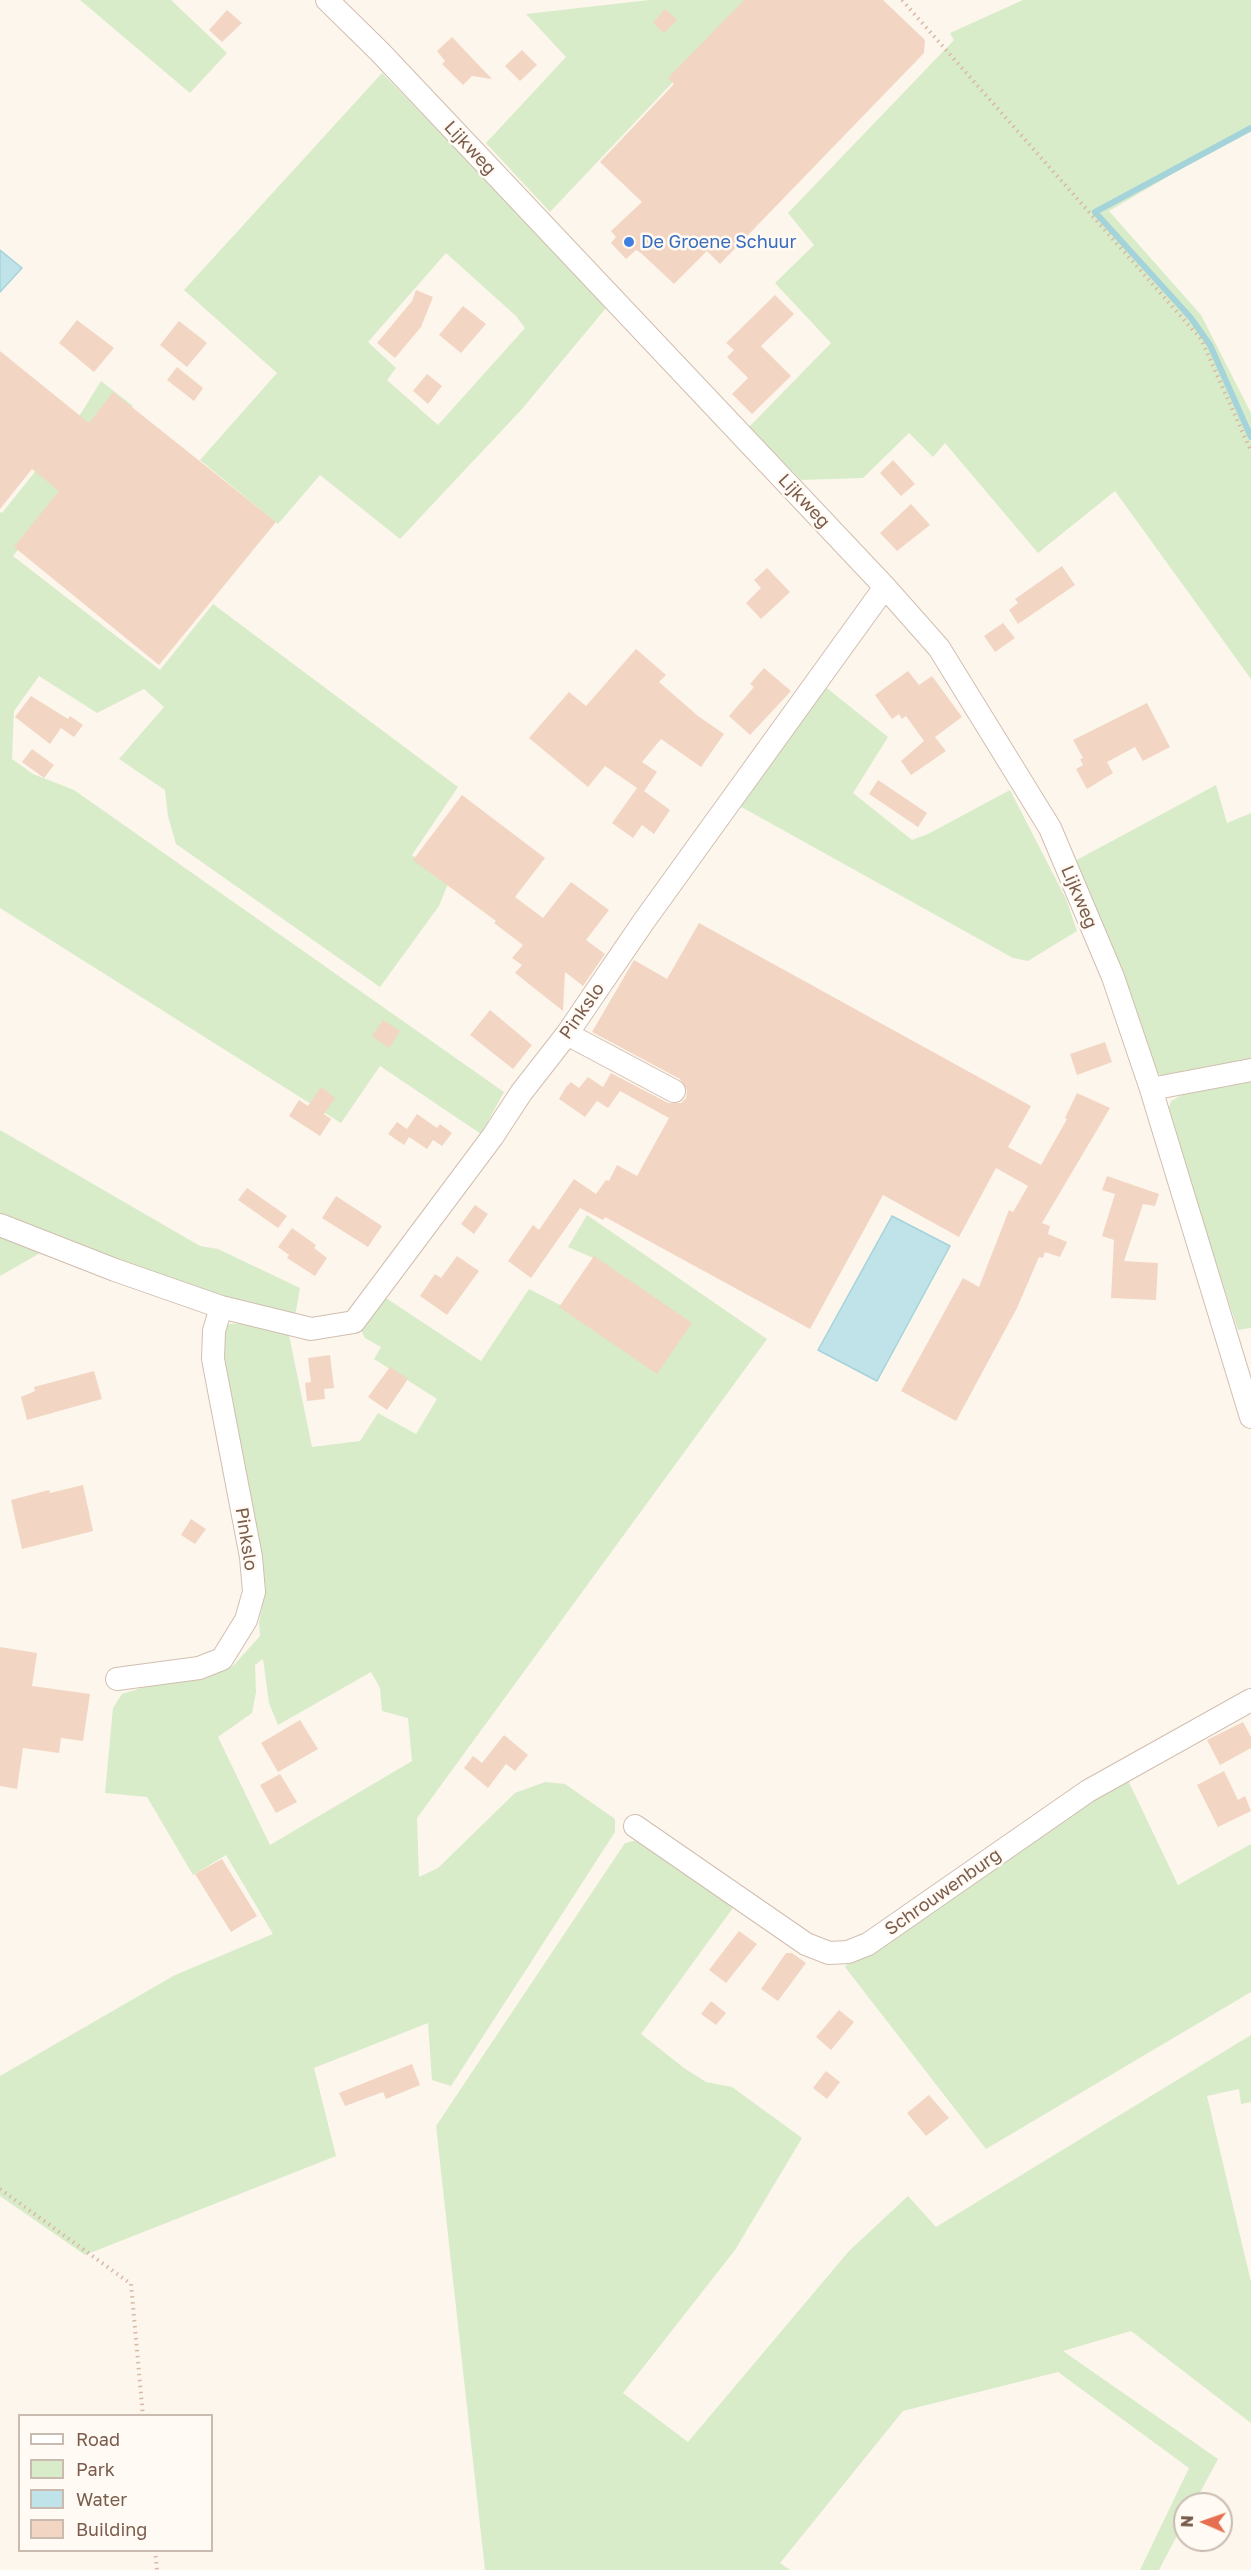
<!DOCTYPE html>
<style>
body{margin:0}
#map{position:relative;width:1251px;height:2570px;overflow:hidden;background:#fdf6ec;font-family:"Golos Text",sans-serif}
canvas{display:block}
.legend{position:absolute;left:18px;top:2414px;width:195px;height:138px;box-sizing:border-box;background:#fffaf3;border:2px solid #cabbb1;margin:0;padding:8px 10px;list-style:none;font-size:18px;color:#7a5c4d}
.legend li{display:flex;align-items:center;gap:12px;height:30px}
.legend b{width:30px;border:2px solid #cabbb1}
.north{position:absolute;left:1173px;top:2492px;width:60px;height:60px;box-sizing:border-box;background:#fffaf3;border:2px solid #cabbb1;border-radius:50%;rotate:272deg;font-size:16px;font-weight:700;line-height:24px;text-align:center;color:#7a5c4d}
.north::after{content:'';display:block;margin:auto;width:21px;height:27px;background:#e76f51;clip-path:polygon(50% 0,100% 100%,50% 72%,0 100%)}
</style>
<div id="map">
<canvas width="1251" height="2570"></canvas>
<ul class="legend">
<li><b style="height:8px;background:#fff"></b>Road</li>
<li><b style="height:16px;background:#d8ecc9"></b>Park</li>
<li><b style="height:16px;background:#bfe3e8"></b>Water</li>
<li><b style="height:16px;background:#f3d5c3"></b>Building</li>
</ul>
<div class="north">N</div>
</div>
<script>
const ctx = document.querySelector('canvas').getContext('2d');
ctx.lineJoin = 'round';
function fill(path, color) { ctx.fillStyle = color; ctx.fill(path, 'evenodd'); }
const toPath = rows => new Path2D(rows.map(r => 'M' + r).join(''));
function trace(path, color, width, dash) { ctx.strokeStyle = color; ctx.lineWidth = width; ctx.lineCap = dash ? 'butt' : 'round'; ctx.setLineDash(dash || []); ctx.stroke(path); }
function label(font, color, halo, rows, align = 'center') {
  ctx.font = font + ' "Golos Text",sans-serif'; ctx.lineWidth = 5; ctx.setLineDash([]); ctx.textBaseline = 'middle'; ctx.strokeStyle = halo; ctx.fillStyle = color; for (const [text, x, y, turn = 0] of rows) {
    ctx.save(); ctx.translate(x, y); ctx.rotate((+turn || 0) * Math.PI / 180); ctx.textAlign = isNaN(turn) ? turn : align; if (halo) ctx.strokeText(text, 0, 0); ctx.fillText(text, 0, 0); ctx.restore();
  }
}
fill(toPath([
 [80,0,171,0,227,53,190,93],
 [649,0,745,0,673,82,550,212,486,143,566,57,526,14],
 [1023,0,1251,0,1251,128,1109,211,1201,315,1251,413,1251,679,1115,491,1038,553,945,443,933,457,909,433,863,478,801,480,749,427,831,343,775,283,814,245,788,213,954,40,950,33],
 [382,73,526,220,606,308,522,409,400,539,320,475,278,524,200,460,277,373,184,290],
 [446,253,516,316,525,328,438,425,387,380,396,368,368,342],
 [101,381,133,406,13,556,160,670,213,604,458,787,412,855,449,881,439,906,380,987,176,844,168,816,165,790,119,759,164,707,144,689,97,713,39,676,14,711,12,759,33,774,74,790,504,1092,481,1134,380,1066,341,1123,0,908,0,512,2,513,78,418],
 [823,685,888,737,853,793,912,840,928,834,1010,790,1066,899,1077,931,1028,961,1013,958,736,804],
 [1216,785,1227,823,1251,813,1251,1062,1167,1078,1153,1071,1073,862],
 [1251,1080,1251,1328,1238,1330,1167,1114,1171,1101,1184,1094],
 [0,1130,200,1246,218,1249,300,1288,295,1316,270,1312,0,1221],
 [587,1215,767,1339,417,1818,419,1877,438,1868,515,1793,545,1782,565,1784,615,1819,615,1832,451,2086,432,2080,428,2023,314,2068,336,2156,85,2255,0,2196,0,2076,175,1975,273,1934,226,1855,193,1875,147,1797,105,1793,113,1708,122,1694,148,1686,203,1679,233,1666,260,1636,259,1622,266,1589,222,1374,217,1338,229,1324,245,1323,288,1330,312,1447,360,1441,378,1413,416,1434,437,1399,374,1359,381,1347,365,1338,358,1324,383,1296,481,1361,529,1289,564,1307,598,1260,568,1247],
 [263,1659,269,1703,278,1725,371,1672,380,1688,382,1711,408,1718,412,1761,270,1845,218,1737,252,1713,256,1692,255,1665],
 [0,1234,16,1242,40,1253,0,1276],
 [1126,1776,1178,1885,1251,1844,1251,1992,986,2149,845,1967,854,1957],
 [642,1839,735,1905,641,2034,684,2068,706,2082,732,2087,802,2138,735,2250,623,2393,688,2442,849,2251,908,2196,936,2227,1251,2035,1251,2102,1241,2104,1239,2089,1207,2096,1251,2282,1251,2423,1131,2331,1063,2351,1218,2459,1194,2504,1185,2504,1185,2520,1159,2570,1140,2570,1189,2468,1058,2372,903,2411,780,2563,790,2570,485,2570,436,2126,625,1843]
]), '#d8ecc9');
const water = toPath([
 [0,250,22,268,0,292,0,250],
 [892,1216,950,1246,877,1381,818,1350,892,1216]
]);
fill(water, '#bfe3e8');
trace(water, '#a5d3da', 1.5);
trace(toPath([
 [1251,128,1095,212,1191,318,1210,345,1251,437]
]), '#a5d3da', 6);
fill(toPath([
 [744,0,883,0,925,40,924,53,720,264,707,251,674,284,641,253,636,250,626,259,611,243,616,237,611,231,642,202,600,162,674,84,668,78],
 [665,9,677,20,664,33,653,23],
 [227,10,242,23,222,42,209,30],
 [452,37,492,79,472,76,463,85,442,64,445,61,437,51],
 [522,50,537,65,520,81,505,66],
 [416,290,433,297,421,327,395,358,377,343,412,301],
 [775,295,794,314,761,346,791,376,752,414,732,394,748,378,727,357,734,350,726,343],
 [463,306,486,324,461,353,439,335],
 [77,320,114,348,94,372,59,343],
 [179,321,207,343,187,367,160,345],
 [0,351,89,423,113,392,276,522,159,665,14,547,59,491,32,469,0,509],
 [177,367,203,388,194,401,167,380],
 [427,374,442,386,428,404,413,391],
 [893,460,915,484,901,496,880,473],
 [911,504,930,525,897,551,880,533],
 [1062,566,1075,585,1018,624,1009,610,1018,603,1015,599],
 [767,568,790,592,761,619,746,603,761,588,754,580],
 [1003,623,1015,638,995,652,984,636],
 [636,649,666,675,659,682,698,716,724,734,701,767,661,739,642,762,657,772,644,791,670,810,654,834,642,825,633,838,612,823,637,788,605,766,588,787,529,738,569,692,586,706],
 [764,668,791,691,750,735,729,716,754,687,750,684],
 [908,671,919,685,932,676,962,717,935,737,946,751,911,775,901,761,924,741,906,716,902,719,899,714,892,719,875,695],
 [31,696,68,719,70,716,83,725,74,737,61,728,50,744,15,717],
 [1147,703,1170,747,1143,761,1135,747,1107,762,1113,773,1087,789,1076,769,1083,765,1080,759,1083,758,1073,740],
 [32,749,54,765,44,778,22,762],
 [878,780,927,813,918,827,869,794],
 [462,795,545,858,515,897,543,918,571,882,609,910,586,940,605,954,583,986,565,972,563,1011,515,973,522,965,512,958,523,945,494,923,496,921,413,860],
 [699,923,1031,1106,1008,1147,1041,1165,1067,1119,1065,1118,1077,1093,1110,1108,1042,1223,1050,1226,1048,1234,1067,1242,1060,1257,1045,1252,1043,1258,1039,1257,1017,1308,956,1421,901,1391,963,1278,979,1287,1009,1210,1013,1212,1028,1186,996,1168,959,1237,883,1195,810,1329,605,1217,603,1220,580,1208,531,1278,508,1261,533,1225,539,1230,574,1179,596,1194,606,1180,609,1181,617,1165,637,1176,669,1118,620,1091,608,1108,597,1101,585,1117,559,1099,566,1087,571,1082,579,1088,588,1077,603,1087,611,1073,668,1103,681,1103,686,1098,687,1090,680,1079,592,1032,634,960,667,979],
 [490,1010,532,1045,513,1069,470,1035],
 [383,1020,400,1031,389,1048,372,1036],
 [1105,1042,1112,1062,1077,1075,1070,1054],
 [321,1087,335,1098,324,1114,331,1119,320,1136,289,1116,299,1100,308,1106],
 [417,1114,437,1128,440,1124,452,1133,442,1146,433,1140,427,1149,409,1137,404,1145,388,1134,397,1122,407,1129],
 [1107,1176,1159,1194,1155,1206,1143,1204,1124,1261,1158,1263,1156,1300,1111,1298,1114,1240,1102,1236,1115,1194,1102,1190],
 [247,1188,287,1216,278,1228,238,1200],
 [336,1196,382,1226,368,1247,322,1218],
 [475,1205,488,1214,474,1234,461,1224],
 [292,1228,316,1245,314,1248,327,1258,315,1276,287,1258,289,1255,278,1247],
 [457,1256,479,1271,447,1315,420,1296,435,1274,441,1278],
 [594,1256,692,1323,657,1374,559,1307],
 [330,1355,334,1388,324,1389,325,1399,307,1401,305,1383,311,1382,308,1358],
 [390,1367,408,1379,387,1410,368,1397],
 [94,1371,102,1399,27,1420,21,1397,35,1391,34,1387],
 [83,1485,93,1531,22,1549,11,1500,49,1490,50,1493],
 [191,1519,206,1529,195,1544,181,1535],
 [0,1647,37,1653,32,1686,90,1694,83,1741,61,1738,59,1753,23,1748,17,1789,0,1786],
 [300,1720,318,1749,278,1772,261,1743],
 [1243,1722,1251,1737,1251,1748,1220,1765,1207,1740],
 [504,1735,528,1755,515,1771,506,1764,488,1788,464,1768,473,1756,482,1763],
 [1224,1771,1238,1800,1245,1796,1251,1811,1218,1827,1197,1785],
 [280,1774,297,1802,276,1813,260,1785],
 [222,1859,257,1916,231,1932,195,1874],
 [739,1931,757,1944,726,1983,709,1970],
 [786,1953,792,1953,806,1963,778,2001,761,1989],
 [711,2001,726,2013,716,2025,701,2014],
 [839,2010,854,2022,831,2050,816,2037],
 [412,2064,420,2085,386,2099,383,2092,345,2106,339,2093],
 [826,2071,840,2082,827,2099,813,2088],
 [929,2095,949,2118,926,2136,907,2113]
]), '#f3d5c3');
const minor = toPath([
 [327,0,380,52,885,587,939,648,1050,828,1113,977,1151,1089,1251,1417],
 [567,1034,674,1091],
 [1151,1089,1251,1070],
 [0,1225,115,1270,221,1307,311,1329,354,1322,493,1136,521,1093,567,1034,644,921,885,587],
 [117,1679,199,1668,222,1659,246,1620,254,1592,251,1557,213,1359,214,1331,221,1307],
 [635,1826,806,1944,829,1953,848,1952,868,1944,1088,1791,1251,1700]
]);
trace(minor, '#d1beb0', 24);
trace(toPath([
 [902,0,1201,339,1251,451],
 [0,2189,131,2284,143,2416],
 [155,2550,157,2570]
]), '#d9b8a5', 4, [1.5, 4.5]);
trace(minor, '#fff', 22);
for (const [x, y, r, color] of [
 [629,242,6,"#3f7fe0"]
]) { const dot = new Path2D(); dot.arc(x, y, r, 0, 2 * Math.PI); ctx.fillStyle = color; ctx.fill(dot); trace(dot, '#fffaf3', 2); }
label('18px', '#7a5c4d', '#fffaf3', [
 ["Lijkweg",470,148,47],
 ["Lijkweg",804,501,47],
 ["Lijkweg",1079,897,67],
 ["Pinkslo",582,1011,-55],
 ["Pinkslo",246,1539,81],
 ["Schrouwenburg",943,1892,-35]
]);
label('18px', '#366cbe', '#fffaf3', [
 ["De Groene Schuur",641,242]
], 'left');
</script>
